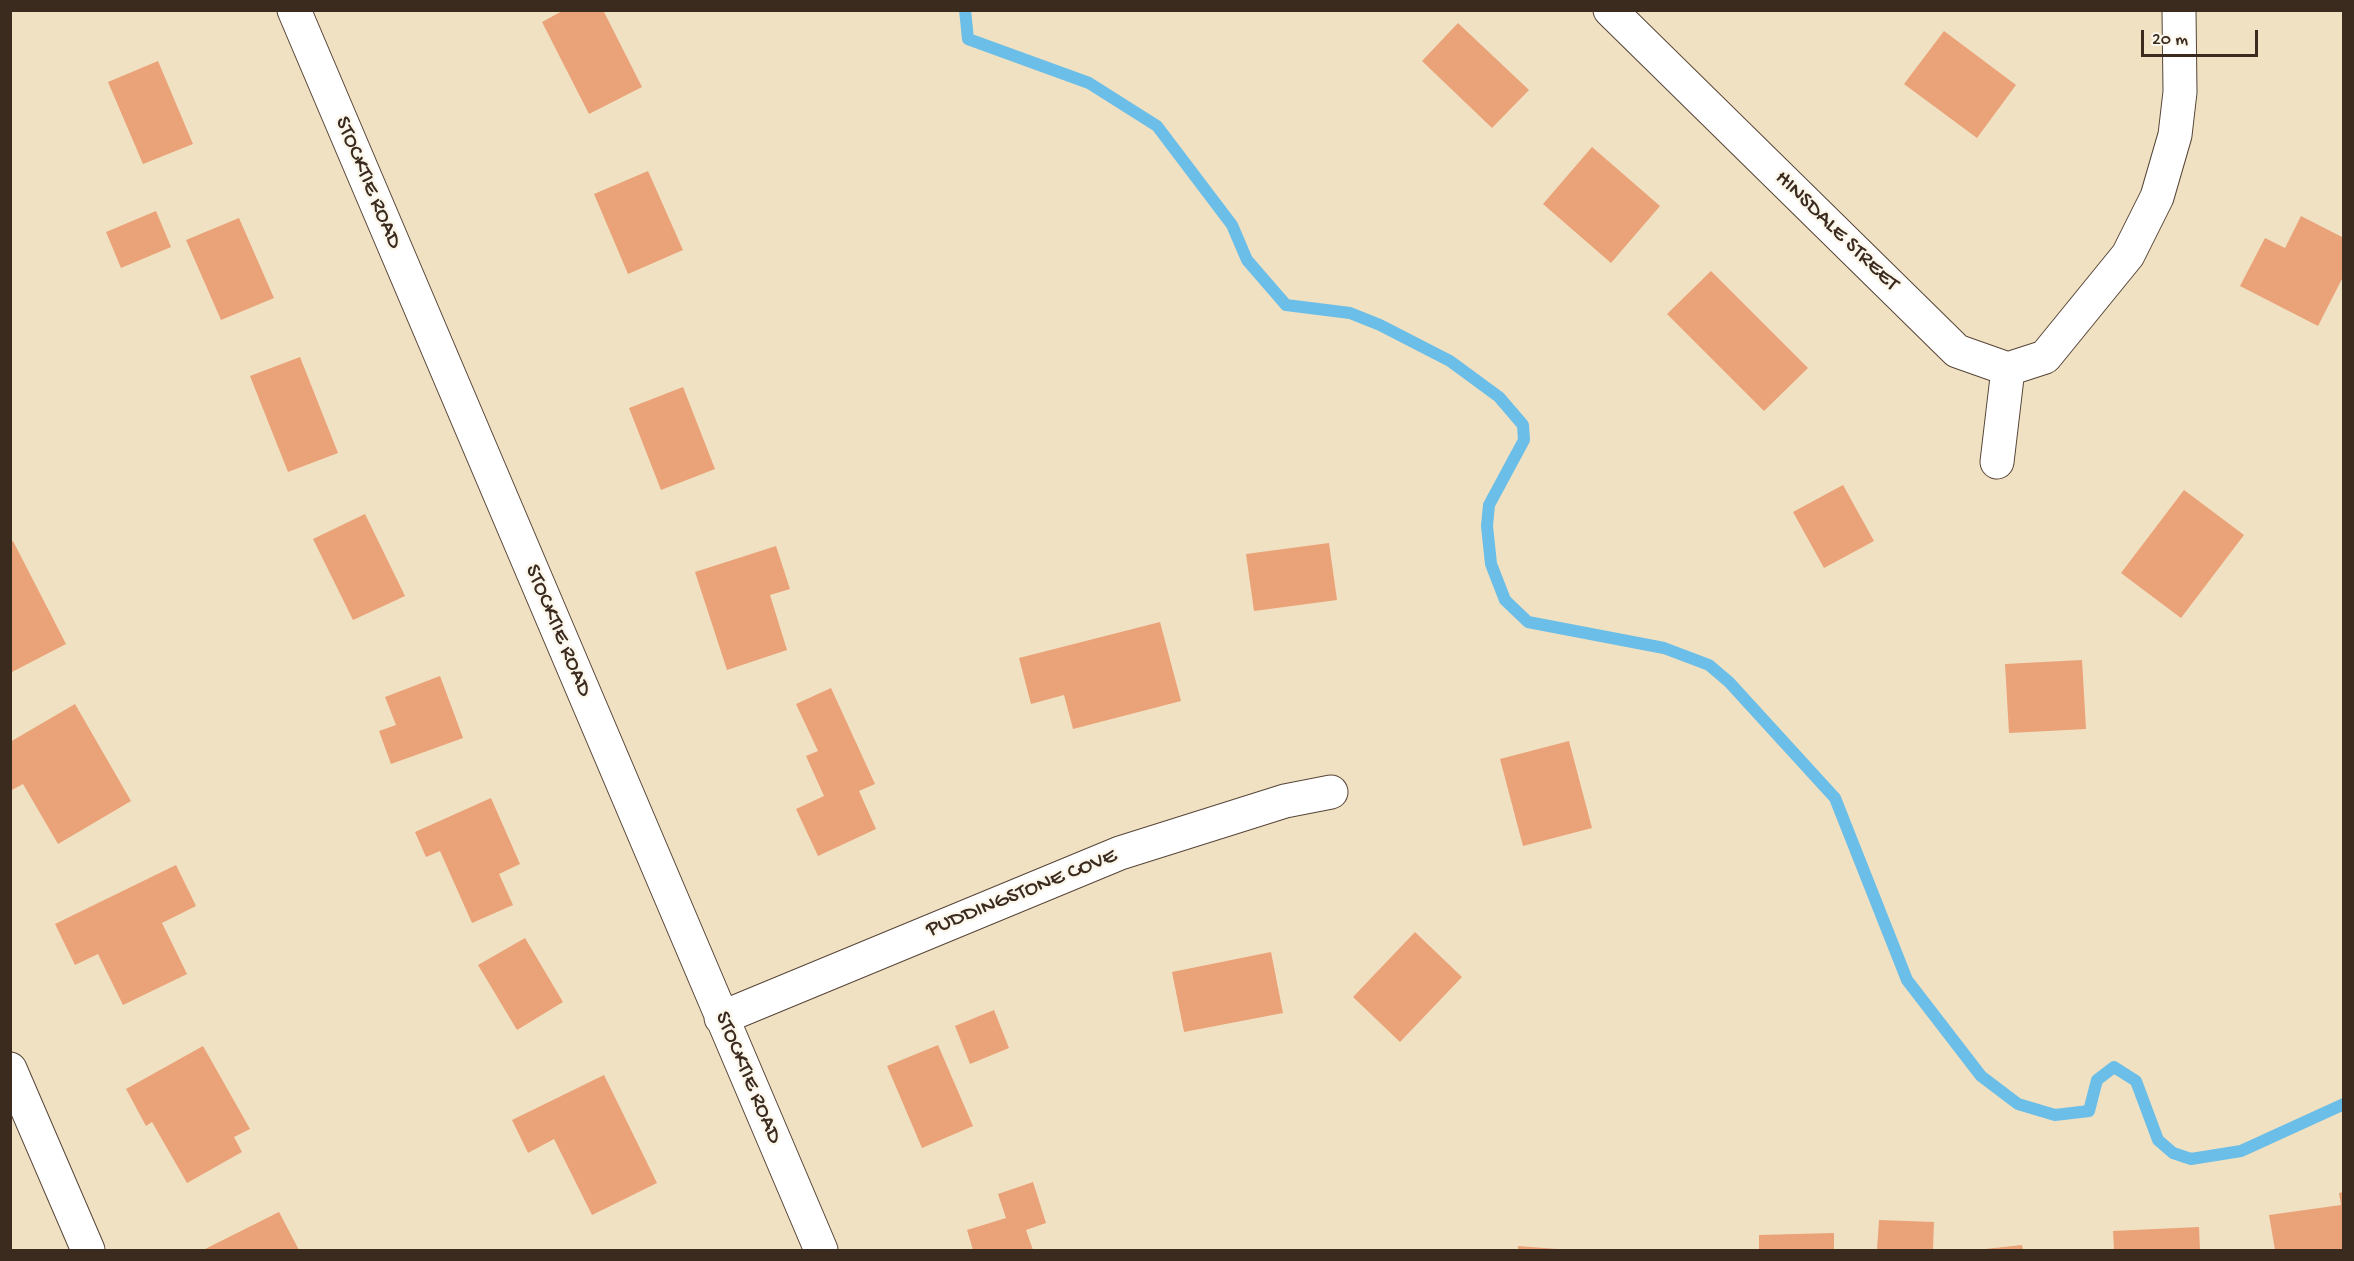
<!DOCTYPE html>
<style>
body{margin:0}
#map{position:relative;width:2354px;height:1261px;overflow:hidden;background:#f1e1c3;font-family:"Gochi Hand",sans-serif}
canvas{display:block}
.frame{position:absolute;inset:0;border:12px solid #3b2a1e;pointer-events:none}
.scale{position:absolute;left:2141px;top:30px;width:117px;height:27px;box-sizing:border-box;border:3px solid #3b2a1e;border-top:0;padding-left:8px;font-size:18px;line-height:21px;white-space:nowrap;color:#3b2a1e;-webkit-text-stroke:4px #fbf7ec;paint-order:stroke}
</style>
<div id="map">
<canvas width="2354" height="1261"></canvas>
<div class="frame"></div>
<div class="scale">20 m</div>
</div>
<script>
const ctx = document.querySelector('canvas').getContext('2d');
ctx.lineJoin = 'round';
const toPath = rows => new Path2D(rows.map(r => 'M' + r).join(''));
function trace(path, color, width, dash) { ctx.strokeStyle = color; ctx.lineWidth = width; ctx.lineCap = dash ? 'butt' : 'round'; ctx.setLineDash(dash || []); ctx.stroke(path); }
function fill(path, color) { ctx.fillStyle = color; ctx.fill(path, 'evenodd'); }
function label(font, color, halo, rows, align = 'center') {
  ctx.font = font + ' "Gochi Hand",sans-serif'; ctx.lineWidth = 5; ctx.setLineDash([]); ctx.textBaseline = 'middle'; ctx.strokeStyle = halo; ctx.fillStyle = color; for (const [text, x, y, turn = 0] of rows) {
    ctx.save(); ctx.translate(x, y); ctx.rotate((+turn || 0) * Math.PI / 180); ctx.textAlign = isNaN(turn) ? turn : align; if (halo) ctx.strokeText(text, 0, 0); ctx.fillText(text, 0, 0); ctx.restore();
  }
}
trace(toPath([
 [965,10,968,39,1089,83,1157,126,1232,225,1247,260,1286,305,1350,313,1380,325,1450,361,1499,397,1523,425,1524,440,1489,505,1487,526,1491,564,1505,600,1528,622,1664,648,1709,665,1729,682,1835,798,1907,980,1981,1076,2018,1104,2055,1115,2089,1111,2097,1080,2114,1067,2136,1081,2158,1140,2173,1153,2191,1159,2241,1151,2344,1104]
]), '#6abee7', 12);
fill(toPath([
 [564,10,603,10,642,87,589,114,542,22],
 [1458,23,1529,90,1492,128,1422,61],
 [1944,31,2016,85,1977,138,1904,84],
 [158,61,193,144,143,164,108,82],
 [1592,147,1660,206,1611,263,1543,204],
 [648,171,683,250,628,274,594,194],
 [156,211,171,247,121,268,106,232],
 [2301,216,2344,238,2344,275,2318,326,2240,286,2265,238,2285,248],
 [239,218,274,298,221,320,186,240],
 [1711,271,1808,368,1764,411,1667,314],
 [300,357,338,453,288,472,250,376],
 [683,387,715,469,661,490,629,408],
 [1843,485,1874,541,1824,568,1793,512],
 [2184,490,2244,535,2181,618,2121,573],
 [365,514,405,596,353,620,313,539],
 [13,541,66,644,10,673,10,543],
 [1329,543,1337,600,1254,611,1246,554],
 [776,546,790,589,770,595,787,650,727,670,695,572],
 [1160,622,1181,701,1073,729,1064,695,1031,704,1019,658],
 [2082,660,2086,729,2009,733,2005,664],
 [440,676,463,738,391,764,379,731,396,725,385,697],
 [831,688,875,784,859,791,876,829,818,856,796,809,824,796,806,756,818,751,796,704],
 [75,704,131,801,58,844,23,784,10,791,10,742],
 [1569,741,1592,828,1523,846,1500,759],
 [491,798,520,864,499,874,513,905,472,923,440,851,426,857,415,832],
 [176,865,196,906,162,923,187,974,123,1005,98,954,75,965,55,924],
 [1415,932,1462,977,1400,1042,1353,997],
 [525,938,563,1002,517,1030,478,965],
 [1271,952,1283,1013,1184,1032,1172,972],
 [994,1010,1009,1048,970,1064,955,1026],
 [938,1045,973,1126,922,1148,887,1066],
 [203,1046,250,1129,234,1137,242,1152,187,1183,152,1122,146,1126,126,1089],
 [604,1075,657,1183,592,1215,554,1139,528,1153,512,1120],
 [1033,1182,1046,1223,1026,1230,1033,1250,973,1250,967,1230,1006,1218,998,1194],
 [2344,1192,2344,1250,2275,1250,2269,1215,2341,1205,2339,1193],
 [279,1212,299,1250,203,1250],
 [1879,1220,1934,1222,1933,1250,1877,1250],
 [2199,1227,2200,1250,2114,1250,2113,1231],
 [1834,1233,1834,1250,1759,1250,1759,1235],
 [2022,1245,2023,1250,1985,1250,1985,1249],
 [1518,1246,1557,1249,1557,1250,1518,1250]
]), '#eaa278');
const minor = toPath([
 [294,10,821,1250],
 [1610,10,1957,351,2008,369],
 [2008,369,2045,357,2128,255,2157,197,2175,135,2180,92,2179,10],
 [1997,462,2008,369],
 [721,1018,1120,853,1285,801,1331,792],
 [10,1069,88,1250]
]);
trace(minor, '#564537', 35);
trace(minor, '#fff', 33);
label('22px', '#3b2a1e', '#fbf7ec', [
 ["STOCKTIE ROAD",367,183,67],
 ["HINSDALE STREET",1836,232,44],
 ["STOCKTIE ROAD",557,631,67],
 ["PUDDINGSTONE COVE",1022,894,-22],
 ["STOCKTIE ROAD",747,1078,67]
]);
</script>
